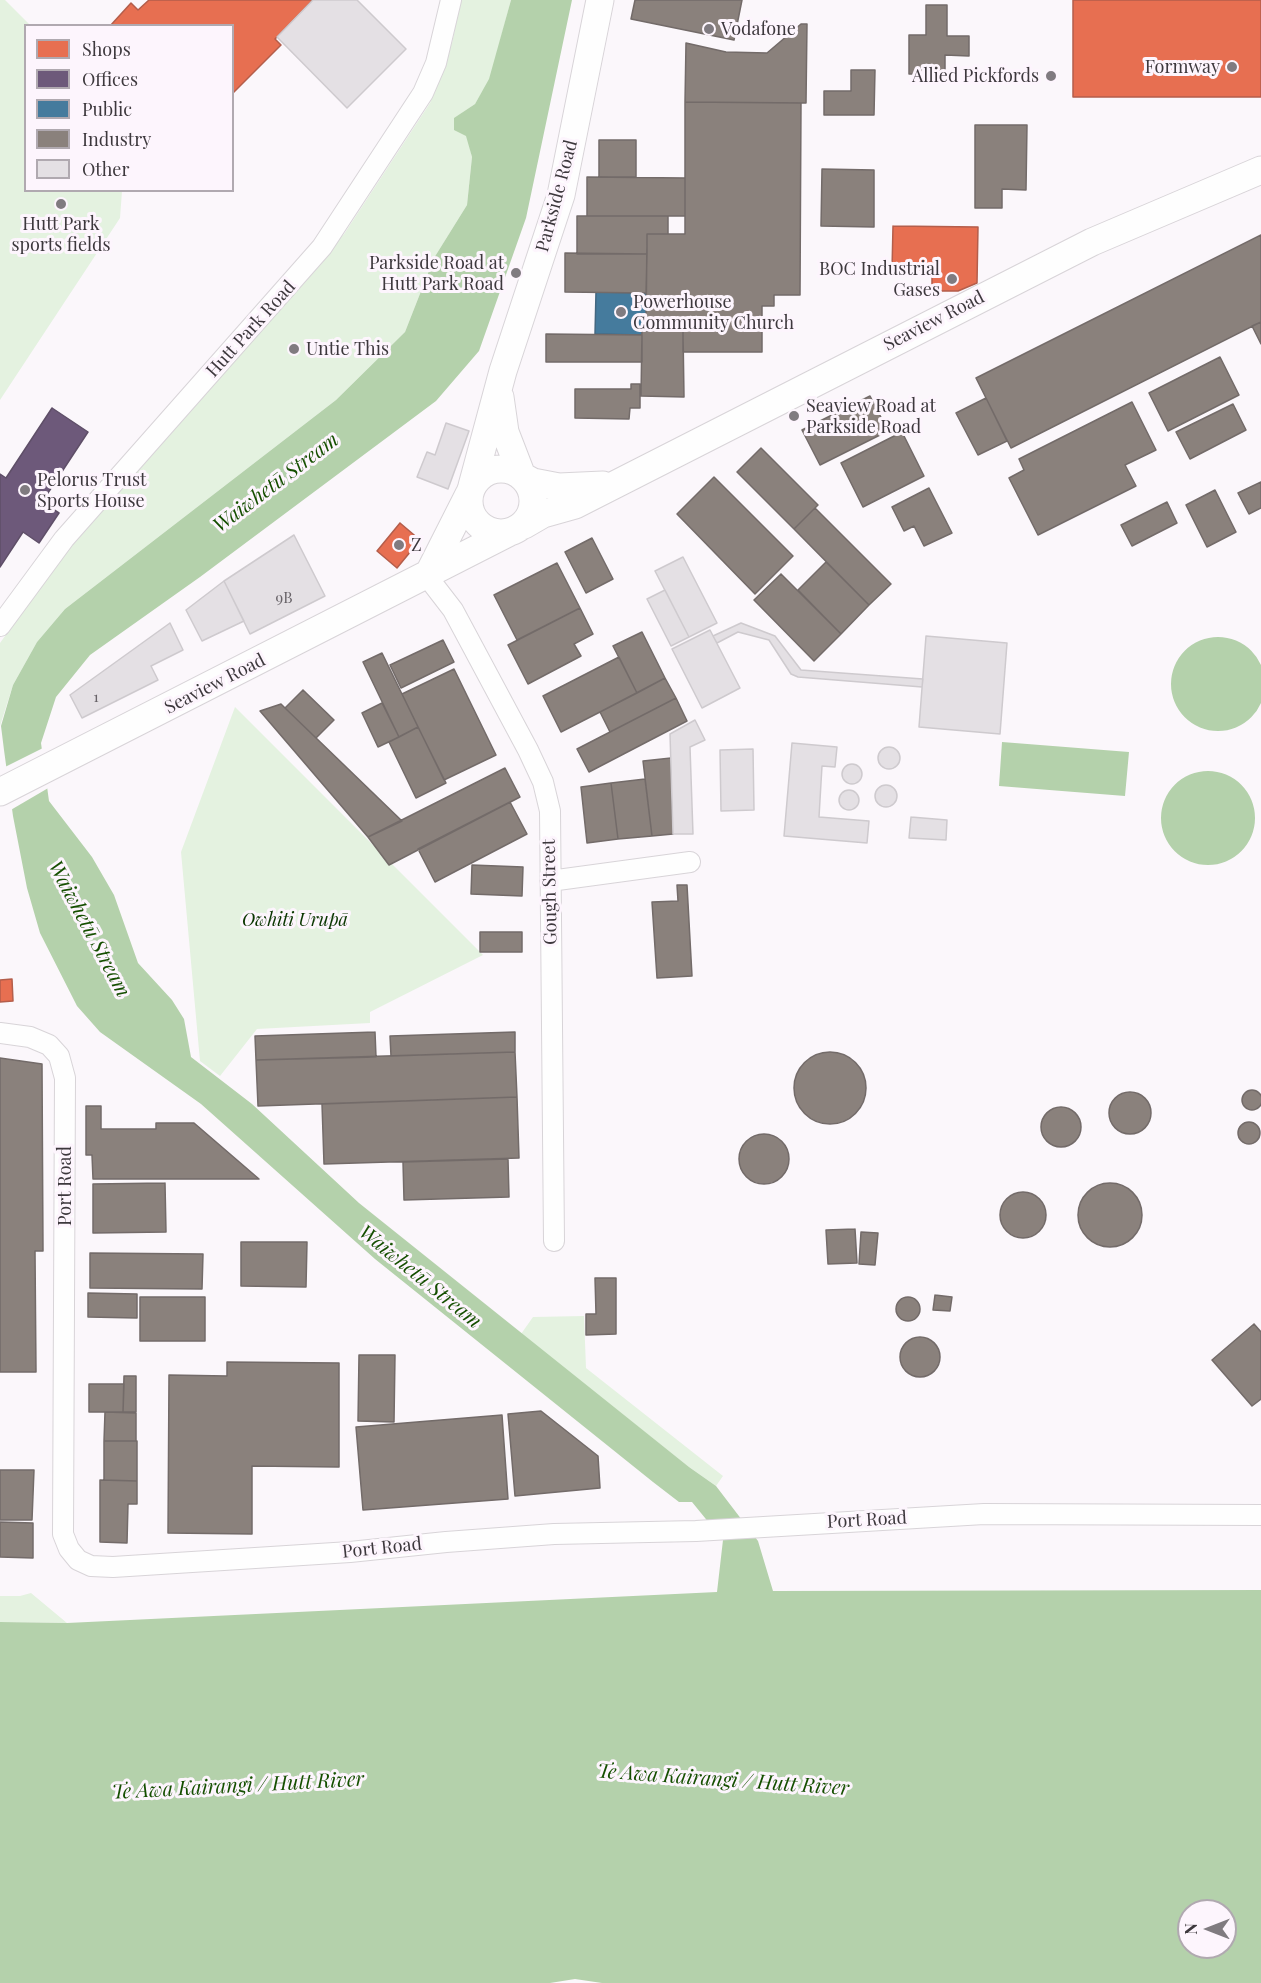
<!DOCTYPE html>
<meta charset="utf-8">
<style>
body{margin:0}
#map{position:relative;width:1261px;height:1983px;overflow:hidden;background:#fbf7fb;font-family:"Playfair Display",serif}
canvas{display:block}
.legend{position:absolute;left:24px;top:24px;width:210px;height:168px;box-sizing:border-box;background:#fdf5fd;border:2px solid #b0a9b0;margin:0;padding:8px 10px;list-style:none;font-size:18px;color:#3d383d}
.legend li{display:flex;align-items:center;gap:12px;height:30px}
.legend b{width:30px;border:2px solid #b0a9b0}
.north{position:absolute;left:1177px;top:1899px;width:60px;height:60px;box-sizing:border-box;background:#fdf5fd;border:2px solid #b0a9b0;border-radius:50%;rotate:270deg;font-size:16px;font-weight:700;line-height:24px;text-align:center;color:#3d383d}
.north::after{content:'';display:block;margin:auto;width:21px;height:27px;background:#807b80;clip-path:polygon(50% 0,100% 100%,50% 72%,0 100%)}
</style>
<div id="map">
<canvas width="1261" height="1983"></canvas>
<ul class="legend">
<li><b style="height:16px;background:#e76f51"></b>Shops</li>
<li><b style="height:16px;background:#6d597a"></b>Offices</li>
<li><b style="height:16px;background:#457b9d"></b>Public</li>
<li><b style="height:16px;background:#8a817c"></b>Industry</li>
<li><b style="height:16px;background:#e4e0e4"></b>Other</li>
</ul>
<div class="north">N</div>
</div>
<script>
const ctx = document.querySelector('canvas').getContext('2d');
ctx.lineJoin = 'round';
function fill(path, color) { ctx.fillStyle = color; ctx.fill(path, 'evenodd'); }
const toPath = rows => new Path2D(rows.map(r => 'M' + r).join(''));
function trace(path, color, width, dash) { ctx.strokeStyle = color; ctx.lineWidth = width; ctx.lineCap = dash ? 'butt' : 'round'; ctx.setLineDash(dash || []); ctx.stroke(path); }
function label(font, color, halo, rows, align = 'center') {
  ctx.font = font + ' "Playfair Display",serif'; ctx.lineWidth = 6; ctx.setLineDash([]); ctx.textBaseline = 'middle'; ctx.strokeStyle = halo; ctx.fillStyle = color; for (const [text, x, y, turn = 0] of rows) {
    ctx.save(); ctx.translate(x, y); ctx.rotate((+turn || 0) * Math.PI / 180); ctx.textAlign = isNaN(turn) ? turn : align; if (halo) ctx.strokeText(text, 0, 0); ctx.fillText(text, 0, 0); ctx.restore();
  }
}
fill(toPath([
 [0,0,5,0,30,25,26,26,26,190,122,191,120,218,0,400],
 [461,0,511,0,490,79,475,104,462,113,472,157,467,205,434,258,405,332,336,400,65,609,37,642,13,685,0,726,0,643,80,531,344,234,430,103,452,43],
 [235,707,483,955,370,1012,370,1023,257,1029,220,1076,200,1061,181,852],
 [584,1316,586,1368,723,1476,716,1486,689,1467,521,1334,533,1317],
 [31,1593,67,1623,0,1622,0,1596,20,1596]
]), '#e4f2e0');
fill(toPath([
 [511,0,572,0,526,218,479,351,436,401,200,577,90,655,56,697,41,743,49,801,92,857,114,895,138,963,172,1000,184,1019,191,1057,252,1104,359,1203,689,1467,716,1486,758,1541,773,1591,1261,1590,1261,1983,602,1983,575,1979,550,1983,0,1983,0,1622,67,1623,717,1592,723,1540,692,1502,679,1502,653,1482,375,1259,201,1104,100,1032,77,1006,40,933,27,888,13,816,4,750,1,726,13,685,37,642,65,609,336,400,405,332,434,258,467,205,472,157,466,136,454,130,454,118,475,104,489,79],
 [1189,1911,1225,1911,1225,1947,1189,1947],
 '1171 684a47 47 0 1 1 94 0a47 47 0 1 1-94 0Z',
 [1002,742,1129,752,1125,796,999,786],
 '1161 818a47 47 0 1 1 94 0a47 47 0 1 1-94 0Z'
]), '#b4d1ab');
fill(toPath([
 [45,747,50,787,9,811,3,768]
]), '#fbf7fb');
const shops = toPath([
 [149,0,313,0,275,39,281,45,232,94,232,26,110,26,131,3,138,10,149,0],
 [1073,0,1261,0,1261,97,1073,97,1073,0],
 [893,226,978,227,977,283,958,291,932,291,932,270,892,270,893,226],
 [400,523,420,540,397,568,377,551,400,523],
 [12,979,13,1001,0,1002,0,980,12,979]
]);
fill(shops, '#e76f51');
trace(shops, '#b45e4b', 1.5);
const offices = toPath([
 [52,408,88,432,42,502,59,513,39,543,23,532,0,567,0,474,6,478,52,408]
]);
fill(offices, '#6d597a');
trace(offices, '#5f4f68', 1.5);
const public = toPath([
 [596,292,646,293,646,331,642,331,642,335,595,334,596,292]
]);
fill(public, '#457b9d');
trace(public, '#436780', 1.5);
const industry = toPath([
 [635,0,742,0,734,40,631,19,635,0],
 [926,5,947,5,947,36,969,36,969,56,945,55,945,74,909,74,909,35,926,35,926,5],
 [801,24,807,24,806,103,685,102,686,43,726,52,767,53,801,24],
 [851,70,875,70,874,115,824,115,824,91,851,91,851,70],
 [685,102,801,103,800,295,774,295,774,306,762,306,762,352,683,352,683,331,646,331,647,234,685,234,685,102],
 [975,125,1027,125,1026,190,1002,189,1002,208,975,208,975,125],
 [599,140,636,140,636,177,599,177,599,140],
 [822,169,874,170,874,227,821,226,822,169],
 [587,177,685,178,685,216,587,216,587,177],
 [577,216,668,216,668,234,647,234,647,254,577,254,577,216],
 [1261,235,1261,322,1011,448,976,378,1261,235],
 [565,253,647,254,646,293,565,292,565,253],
 [1261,322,1261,344,1252,326,1261,322],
 [642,331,683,331,684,397,641,396,642,331],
 [546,334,642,335,642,362,546,362,546,334],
 [1220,357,1239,395,1168,431,1149,393,1220,357],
 [631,384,640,384,640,408,630,408,629,419,575,418,575,389,631,389,631,384],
 [870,396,888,431,820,465,802,430,870,396],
 [986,398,1007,441,978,455,956,413,986,398],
 [1132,402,1156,450,1125,465,1136,486,1038,535,1009,478,1024,470,1019,459,1132,402],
 [1233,404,1246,430,1190,459,1176,432,1233,404],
 [902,432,924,476,863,507,841,463,902,432],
 [761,448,818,505,794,529,737,472,761,448],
 [714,477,793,556,755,594,677,514,714,477],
 [1261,482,1261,508,1249,514,1238,493,1261,482],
 [929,488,952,533,924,546,914,526,904,531,892,507,929,488],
 [1215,490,1236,532,1207,547,1186,505,1215,490],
 [1167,502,1177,523,1132,546,1121,525,1167,502],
 [815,508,891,584,869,605,794,529,815,508],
 [592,538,613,579,586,593,565,552,592,538],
 [826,562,869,605,841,634,798,590,826,562],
 [557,563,580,608,517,640,494,595,557,563],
 [781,574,841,634,814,661,754,600,781,574],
 [580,608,593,634,574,644,581,656,528,684,508,645,580,608],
 [642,632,665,678,637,693,613,646,642,632],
 [443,640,454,662,401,688,390,665,443,640],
 [382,653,418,727,399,737,363,662,382,653],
 [619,657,637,693,561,732,543,696,619,657],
 [454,669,496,755,444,780,402,694,454,669],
 [665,678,676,698,610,732,600,712,665,678],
 [303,690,334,720,316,738,285,708,303,690],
 [676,698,687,721,589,772,577,749,676,698],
 [382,703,399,737,378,747,362,713,382,703],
 [281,704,285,708,402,821,368,837,260,711,281,704],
 [418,727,446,783,416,798,389,742,418,727],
 [671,758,673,834,652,836,643,761,671,758],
 [505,768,520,797,389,865,368,837,505,768],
 [645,779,652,836,618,839,611,783,645,779],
 [611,783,618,839,587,843,581,787,611,783],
 [510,802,527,834,435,882,418,849,510,802],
 [472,865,523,867,522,896,471,894,472,865],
 [677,885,687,885,692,976,657,978,652,902,678,901,677,885],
 [480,932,522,932,522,952,480,952,480,932],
 [375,1032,376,1057,256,1060,255,1036,375,1032],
 [515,1032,515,1052,391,1056,390,1036,515,1032],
 [515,1052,517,1097,258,1106,256,1060,515,1052],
 '794 1088a36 36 0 1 1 72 0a36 36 0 1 1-72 0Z',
 [0,1058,42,1064,43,1251,35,1251,36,1372,0,1372,0,1058],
 '1242 1100a10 10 0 1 1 20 0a10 10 0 1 1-20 0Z',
 '1109 1113a21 21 0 1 1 42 0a21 21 0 1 1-42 0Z',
 [517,1097,519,1158,324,1164,322,1104,517,1097],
 [86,1106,101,1106,101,1129,156,1129,156,1123,194,1123,259,1179,93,1179,92,1155,86,1155,86,1106],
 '1041 1127a20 20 0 1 1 40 0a20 20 0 1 1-40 0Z',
 '1238 1133a11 11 0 1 1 22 0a11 11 0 1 1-22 0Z',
 '739 1159a25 25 0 1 1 50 0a25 25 0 1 1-50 0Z',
 [508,1159,509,1197,404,1200,403,1162,508,1159],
 [165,1183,166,1232,93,1233,93,1184,165,1183],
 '1078 1215a32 32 0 1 1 64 0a32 32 0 1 1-64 0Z',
 '1000 1215a23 23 0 1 1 46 0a23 23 0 1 1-46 0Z',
 [855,1229,857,1263,828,1264,826,1230,855,1229],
 [861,1232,878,1233,875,1265,859,1264,861,1232],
 [241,1242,307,1242,306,1287,241,1286,241,1242],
 [90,1253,203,1254,202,1289,90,1288,90,1253],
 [595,1278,616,1278,616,1334,586,1335,586,1314,596,1314,595,1278],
 [88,1293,137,1294,137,1318,88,1317,88,1293],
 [935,1295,952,1297,950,1311,933,1310,935,1295],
 [140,1297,205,1297,205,1341,140,1341,140,1297],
 '896 1309a12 12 0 1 1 24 0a12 12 0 1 1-24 0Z',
 [1254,1324,1261,1332,1261,1399,1252,1406,1212,1360,1254,1324],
 '900 1357a20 20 0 1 1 40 0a20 20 0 1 1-40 0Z',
 [359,1355,395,1355,394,1422,358,1421,359,1355],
 [227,1362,339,1363,339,1467,252,1466,252,1534,168,1533,169,1375,227,1376,227,1362],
 [124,1376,136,1376,136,1412,123,1412,124,1376],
 [89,1384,124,1384,123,1412,89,1412,89,1384],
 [541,1411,598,1456,600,1488,515,1496,508,1414,541,1411],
 [105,1412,136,1413,136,1441,104,1441,105,1412],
 [502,1415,508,1499,363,1510,356,1427,502,1415],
 [104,1441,137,1441,137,1481,104,1480,104,1441],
 [0,1470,34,1470,32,1520,0,1520,0,1470],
 [100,1480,137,1481,137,1504,128,1504,127,1543,100,1542,100,1480],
 [0,1522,33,1523,33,1558,0,1557,0,1522]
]);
fill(industry, '#8a817c');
trace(industry, '#736b69', 1.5);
const building = toPath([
 [313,0,357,0,406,49,347,108,277,37,313,0],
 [446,423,469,431,448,489,417,477,427,452,435,455,446,423],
 [294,535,325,596,250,634,224,581,294,535],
 [683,557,717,623,689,637,655,571,683,557],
 [224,581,244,621,202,641,186,610,224,581],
 [665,590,689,637,671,646,647,599,665,590],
 [170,623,183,650,151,666,158,680,82,718,70,695,170,623],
 [741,623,775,636,801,670,923,679,922,687,798,677,791,674,769,640,738,632,717,643,713,636,741,623],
 [710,630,740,688,702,708,672,649,710,630],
 [926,636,1007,643,1000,734,919,727,926,636],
 [695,720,705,740,690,747,693,834,673,834,670,734,695,720],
 [792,743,837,747,835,767,822,766,819,817,869,821,867,843,784,836,792,743],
 '878 758a11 11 0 1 1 22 0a11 11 0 1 1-22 0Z',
 [753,749,754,810,721,811,720,750,753,749],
 '842 774a10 10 0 1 1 20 0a10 10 0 1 1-20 0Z',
 '875 796a11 11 0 1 1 22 0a11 11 0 1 1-22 0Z',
 '839 800a10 10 0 1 1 20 0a10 10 0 1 1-20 0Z',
 [911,817,947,820,946,840,909,838,911,817]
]);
fill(building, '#e4e0e4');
trace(building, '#cecace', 1.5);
const minor = toPath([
 [426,575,453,610,528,750,543,782,550,811,554,1241],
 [0,626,64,539,322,247,423,93,436,63,451,0],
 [550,881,690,862],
 [0,1033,30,1037,49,1045,59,1056,65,1078,63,1534,69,1549,78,1560,91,1566,113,1567,350,1552,446,1542,554,1534,696,1531,984,1514,1261,1515]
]);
const secondary = toPath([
 [500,397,505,432,522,476,533,482,559,487,603,485],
 '469 501a32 32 0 1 1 64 0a32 32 0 1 1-64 0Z',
 [472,486,503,371,561,195,600,0],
 [524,525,543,514,575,505,1092,242,1261,170],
 [429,573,469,494],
 [0,792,508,533]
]);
trace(minor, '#d8d4d8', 22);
trace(secondary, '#d8d4d8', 29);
trace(minor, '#fefefe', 20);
trace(secondary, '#fefefe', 27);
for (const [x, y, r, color] of [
 [709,29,6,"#807b80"],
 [1232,67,6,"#807b80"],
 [1051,76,6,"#807b80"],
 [61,204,6,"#807b80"],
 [516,273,6,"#807b80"],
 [952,279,6,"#807b80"],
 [621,312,6,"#807b80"],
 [294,349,6,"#807b80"],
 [794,416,6,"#807b80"],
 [25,490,6,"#807b80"],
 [399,545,6,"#807b80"]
]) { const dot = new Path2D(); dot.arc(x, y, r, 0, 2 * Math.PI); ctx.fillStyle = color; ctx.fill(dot); trace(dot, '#fdf5fd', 2); }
label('15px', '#686368', null, [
 ["9B",284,598],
 ["1",96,697]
]);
label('18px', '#3d383d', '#fdf5fd', [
 ["Vodafone",721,29],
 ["Formway",1220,67,"right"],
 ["Allied Pickfords",1039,76,"right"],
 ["Hutt Park",61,224,"center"],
 ["sports fields",61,245,"center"],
 ["Parkside Road at",504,263,"right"],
 ["Hutt Park Road",504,284,"right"],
 ["BOC Industrial",940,269,"right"],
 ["Gases",940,290,"right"],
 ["Powerhouse",633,302],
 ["Community Church",633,323],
 ["Untie This",306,349],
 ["Seaview Road at",806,406],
 ["Parkside Road",806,427],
 ["Pelorus Trust",37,480],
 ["Sports House",37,501],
 ["Z",411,545]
], 'left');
label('18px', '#3d383d', '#fdf5fd', [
 ["Parkside Road",557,196,-75],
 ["Seaview Road",934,321,-27],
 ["Hutt Park Road",251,329,-48],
 ["Seaview Road",215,684,-27],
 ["Gough Street",550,892,-91],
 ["Port Road",65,1186,-90],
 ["Port Road",867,1520,-3],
 ["Port Road",382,1548,-6]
]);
label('italic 18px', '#0a3600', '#fdf5fd', [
 ["Owhiti Urupā",295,920]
]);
label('italic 20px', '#154f00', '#fdf5fd', [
 ["Waiwhetū Stream",276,483,-37],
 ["Waiwhetū Stream",89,929,62],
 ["Waiwhetū Stream",420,1277,39],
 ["Te Awa Kairangi / Hutt River",723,1780,4],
 ["Te Awa Kairangi / Hutt River",238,1786,-3]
]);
</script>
